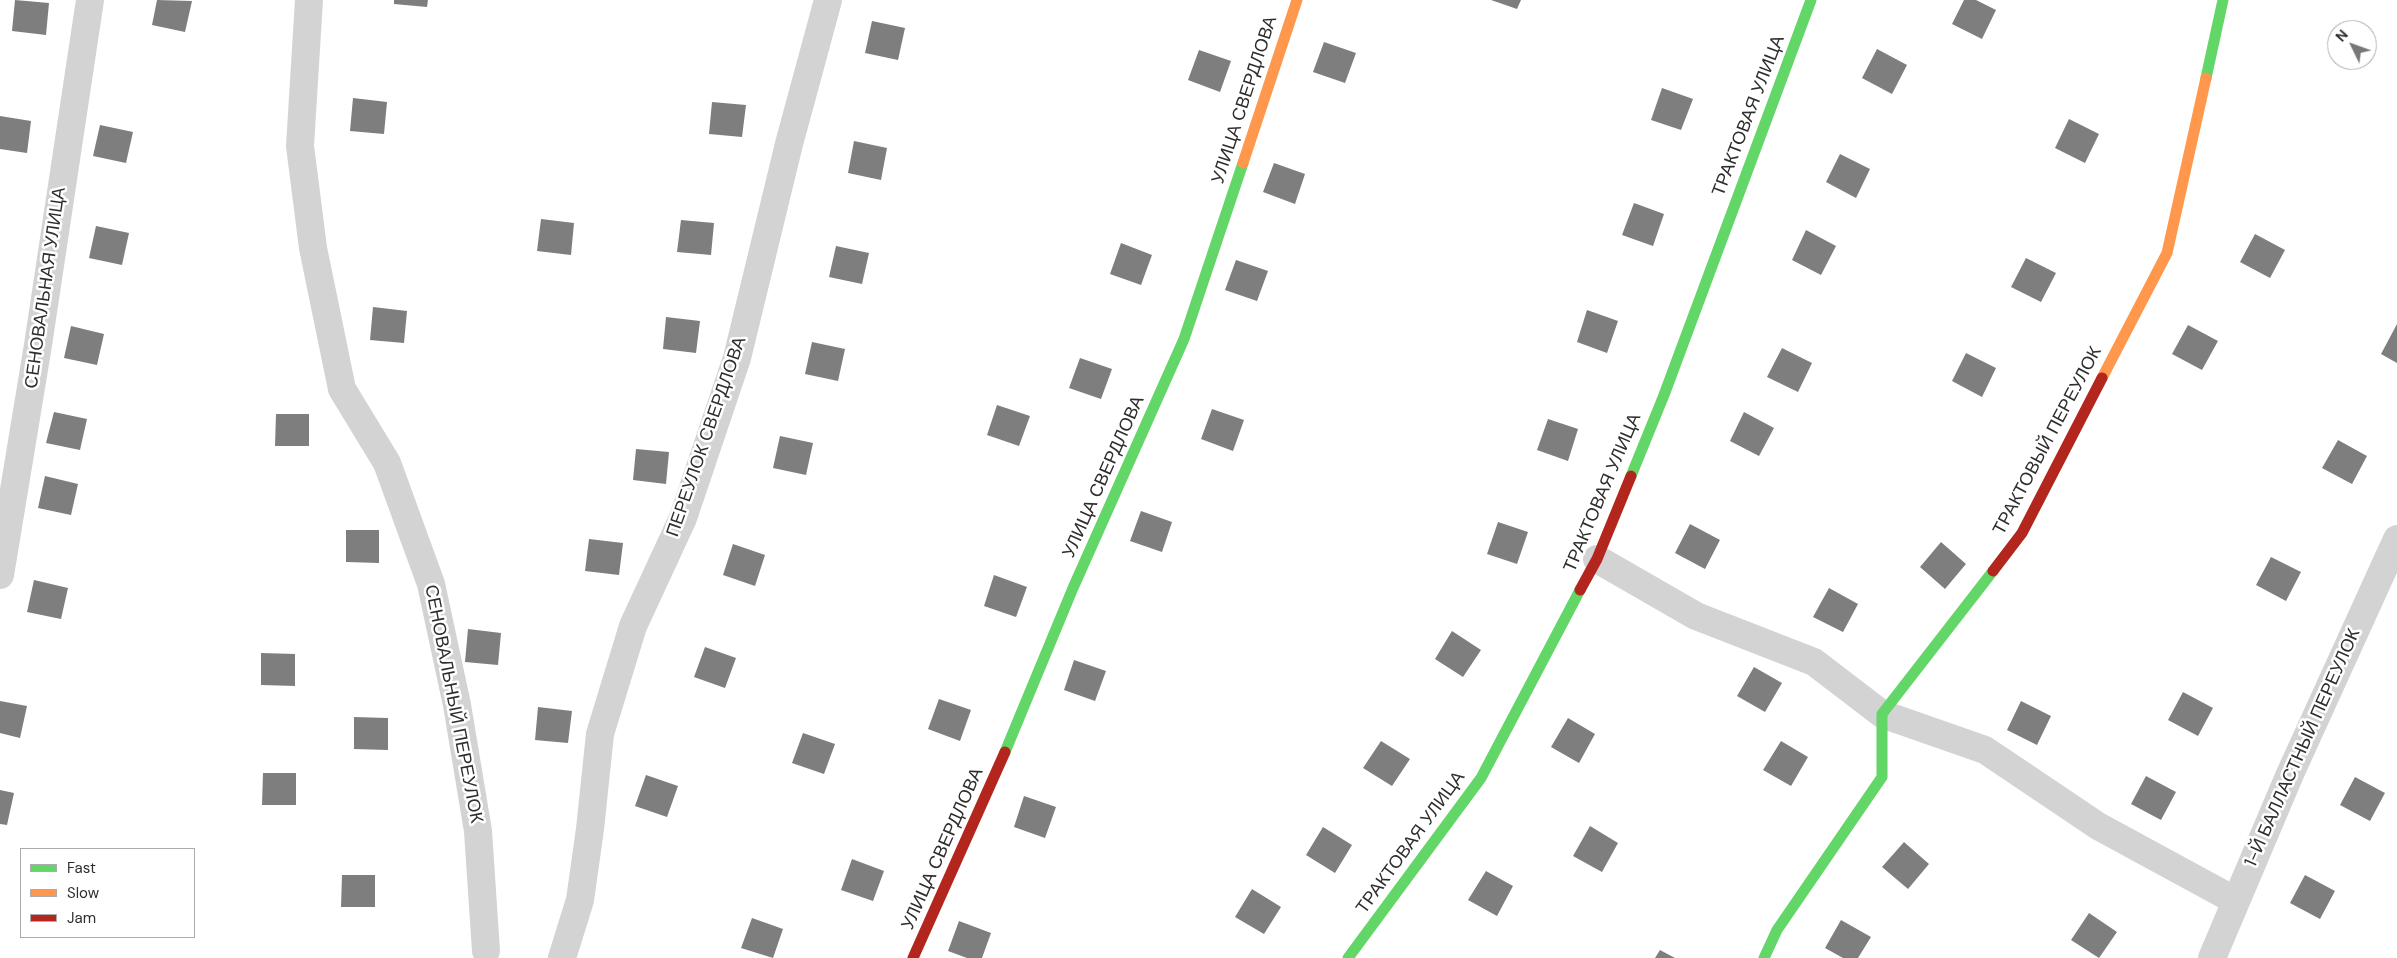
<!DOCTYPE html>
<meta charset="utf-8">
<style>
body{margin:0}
#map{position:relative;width:2397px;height:958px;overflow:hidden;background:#fff;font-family:"DM Sans",sans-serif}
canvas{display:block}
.legend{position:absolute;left:20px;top:848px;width:175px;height:90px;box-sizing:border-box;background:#fff;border:1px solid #ababab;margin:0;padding:6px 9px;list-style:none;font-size:15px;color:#2e2e2e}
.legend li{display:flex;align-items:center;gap:10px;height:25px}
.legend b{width:25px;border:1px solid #ababab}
.north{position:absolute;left:2327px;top:20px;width:50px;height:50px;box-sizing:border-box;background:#fff;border:1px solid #ababab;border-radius:50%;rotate:312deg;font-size:14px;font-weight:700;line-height:20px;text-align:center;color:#2e2e2e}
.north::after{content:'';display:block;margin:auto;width:18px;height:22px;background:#777;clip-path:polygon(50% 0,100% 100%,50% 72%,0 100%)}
</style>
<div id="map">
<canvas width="2397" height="958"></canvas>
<ul class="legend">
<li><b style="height:6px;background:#63d668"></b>Fast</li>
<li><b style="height:6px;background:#ff974d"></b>Slow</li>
<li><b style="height:6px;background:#b3261e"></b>Jam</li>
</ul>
<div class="north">N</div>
</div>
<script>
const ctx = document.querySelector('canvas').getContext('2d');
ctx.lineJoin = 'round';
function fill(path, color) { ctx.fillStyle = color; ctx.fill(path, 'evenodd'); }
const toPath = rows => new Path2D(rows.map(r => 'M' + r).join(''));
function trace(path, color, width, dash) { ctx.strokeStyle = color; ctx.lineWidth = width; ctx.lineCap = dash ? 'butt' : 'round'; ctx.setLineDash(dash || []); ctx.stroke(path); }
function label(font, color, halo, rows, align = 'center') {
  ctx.font = font + ' "DM Sans",sans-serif'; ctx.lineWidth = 5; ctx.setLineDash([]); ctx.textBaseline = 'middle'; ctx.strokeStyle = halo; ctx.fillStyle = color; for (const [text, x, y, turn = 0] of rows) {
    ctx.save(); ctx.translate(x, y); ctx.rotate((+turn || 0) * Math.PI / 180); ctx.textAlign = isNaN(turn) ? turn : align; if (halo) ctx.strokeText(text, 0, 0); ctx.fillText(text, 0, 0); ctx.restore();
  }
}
fill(toPath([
 [15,0,49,3,46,35,12,31],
 [157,0,192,1,185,32,152,25],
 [394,0,428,0,427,7,394,4],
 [1491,0,1521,0,1517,9],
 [1964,0,1976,0,1996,10,1982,39,1952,24],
 [872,21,905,28,898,60,865,53],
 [1324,42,1356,53,1345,83,1313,72],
 [1877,49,1907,65,1892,94,1862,78],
 [1199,50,1231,61,1220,92,1188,80],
 [1662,88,1693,99,1681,130,1651,120],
 [353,98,387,102,384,134,350,131],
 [712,102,746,105,742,137,709,134],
 [0,116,31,121,27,153,0,149],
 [2069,119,2099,134,2085,163,2055,148],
 [100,125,133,132,126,163,93,156],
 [854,141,887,148,881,180,848,173],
 [1840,154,1870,169,1856,198,1826,182],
 [1274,163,1305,174,1295,204,1263,192],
 [1634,203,1664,214,1653,246,1622,235],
 [541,219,574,223,571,255,537,251],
 [681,220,714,223,711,255,677,252],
 [96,226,129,233,122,265,89,258],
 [1806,230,1836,246,1821,275,1792,260],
 [2255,234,2285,250,2270,278,2240,262],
 [1121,243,1152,255,1141,285,1110,274],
 [836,246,869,253,862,284,829,277],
 [2026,258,2056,273,2041,302,2011,287],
 [1236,260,1268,271,1257,301,1225,290],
 [373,307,407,311,404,343,370,340],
 [1587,310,1618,321,1607,353,1577,342],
 [666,317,700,321,696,353,663,349],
 [2397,324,2397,363,2381,354],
 [2188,325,2218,341,2202,370,2172,354],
 [71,326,104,334,97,365,64,358],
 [812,342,845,349,838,381,805,374],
 [1782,348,1812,363,1798,392,1767,377],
 [1966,353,1996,368,1982,397,1952,381],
 [1080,358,1112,369,1101,399,1069,388],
 [997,405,1030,416,1019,446,987,435],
 [1212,409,1244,420,1233,451,1201,439],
 [54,412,87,419,80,450,46,443],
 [1744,412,1774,428,1759,456,1730,441],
 [276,414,309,414,309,446,275,446],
 [1548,419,1578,429,1568,461,1537,450],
 [780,436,813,443,806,475,773,468],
 [2338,440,2367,456,2352,484,2322,468],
 [636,449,669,452,666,484,633,480],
 [45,476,78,484,71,515,38,508],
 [1141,511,1172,522,1162,552,1130,541],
 [1498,522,1528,532,1517,564,1487,554],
 [1690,524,1720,540,1705,569,1675,553],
 [346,530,379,530,379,563,346,562],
 [589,539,623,543,619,575,585,571],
 [1941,542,1966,564,1945,589,1920,567],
 [733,544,765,555,755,586,723,575],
 [2271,557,2301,572,2286,601,2256,585],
 [994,575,1027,587,1016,617,984,606],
 [34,580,68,588,61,619,27,612],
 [1829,588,1858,604,1843,632,1813,617],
 [468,629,501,633,498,665,465,662],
 [1452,631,1481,650,1463,677,1435,659],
 [705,647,736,658,725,688,694,677],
 [261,653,295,654,295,686,261,685],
 [1074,660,1106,671,1095,701,1064,690],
 [1754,667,1782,683,1765,712,1737,696],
 [2183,692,2213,708,2198,736,2168,720],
 [939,699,971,710,960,741,928,729],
 [0,701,27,706,20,738,0,733],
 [2021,701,2051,716,2037,745,2007,730],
 [538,707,572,711,568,743,535,740],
 [354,717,388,718,388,750,354,749],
 [1568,718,1595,734,1579,763,1551,747],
 [803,733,835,744,824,774,792,763],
 [1381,741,1410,759,1392,786,1363,768],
 [1781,741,1808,757,1791,786,1763,770],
 [263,773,296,773,296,805,262,805],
 [646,775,678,786,667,817,635,806],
 [2146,776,2176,792,2161,820,2131,804],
 [2355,777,2385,793,2370,821,2340,805],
 [0,790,14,793,7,825,0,824],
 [1024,796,1056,807,1045,838,1014,827],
 [1590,826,1618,843,1602,872,1573,856],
 [1323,827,1352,845,1335,873,1306,855],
 [1904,842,1929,864,1908,889,1882,867],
 [852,859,884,871,873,901,841,890],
 [1486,871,1513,886,1497,916,1468,900],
 [342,875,375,875,375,907,341,907],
 [2305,875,2335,891,2320,919,2290,903],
 [1252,889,1281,907,1264,934,1235,917],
 [2089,913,2117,932,2099,958,2071,940],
 [752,918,783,929,773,958,741,948],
 [1841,920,1871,937,1858,958,1843,958,1825,948],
 [959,921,991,933,982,958,967,958,948,951],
 [1660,950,1675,958,1655,958]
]), '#7e7e7e');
trace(toPath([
 [309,0,300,146,313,248,342,389,387,463,431,584,457,705,478,831,486,951],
 [1597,559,1696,616,1814,662,1882,714,1985,750,2098,826,2236,901],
 [0,575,38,345,90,0],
 [562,958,580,900,590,829,600,734,633,626,683,518,737,358,789,144,828,0],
 [2212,958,2290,774,2397,539]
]), '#d3d3d3', 28);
trace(toPath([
 [2206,78,2223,0],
 [1631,476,1664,395,1811,0],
 [1005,752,1073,588,1184,339,1243,163],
 [1348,958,1481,778,1580,590],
 [1764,958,1777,930,1882,777,1882,714,1993,571]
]), '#63d668', 11);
trace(toPath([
 [1243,163,1297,0],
 [2102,378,2167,253,2206,78]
]), '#ff974d', 11);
trace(toPath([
 [1993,571,2022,533,2102,378],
 [1580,590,1597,559,1631,476],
 [913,958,1005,752]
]), '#b3261e', 11);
label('18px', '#2e2e2e', '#fff', [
 ["УЛИЦА СВЕРДЛОВА",1245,100,-72],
 ["ТРАКТОВАЯ УЛИЦА",1749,116,-69],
 ["СЕНОВАЛЬНАЯ УЛИЦА",46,288,-82],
 ["ПЕРЕУЛОК СВЕРДЛОВА",707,437,-71],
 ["ТРАКТОВЫЙ ПЕРЕУЛОК",2048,441,-62],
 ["УЛИЦА СВЕРДЛОВА",1104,477,-66],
 ["ТРАКТОВАЯ УЛИЦА",1603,493,-67],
 ["СЕНОВАЛЬНЫЙ ПЕРЕУЛОК",453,704,79],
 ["1-Й БАЛЛАСТНЫЙ ПЕРЕУЛОК",2303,748,-66],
 ["ТРАКТОВАЯ УЛИЦА",1411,843,-54],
 ["УЛИЦА СВЕРДЛОВА",943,849,-66]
]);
</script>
